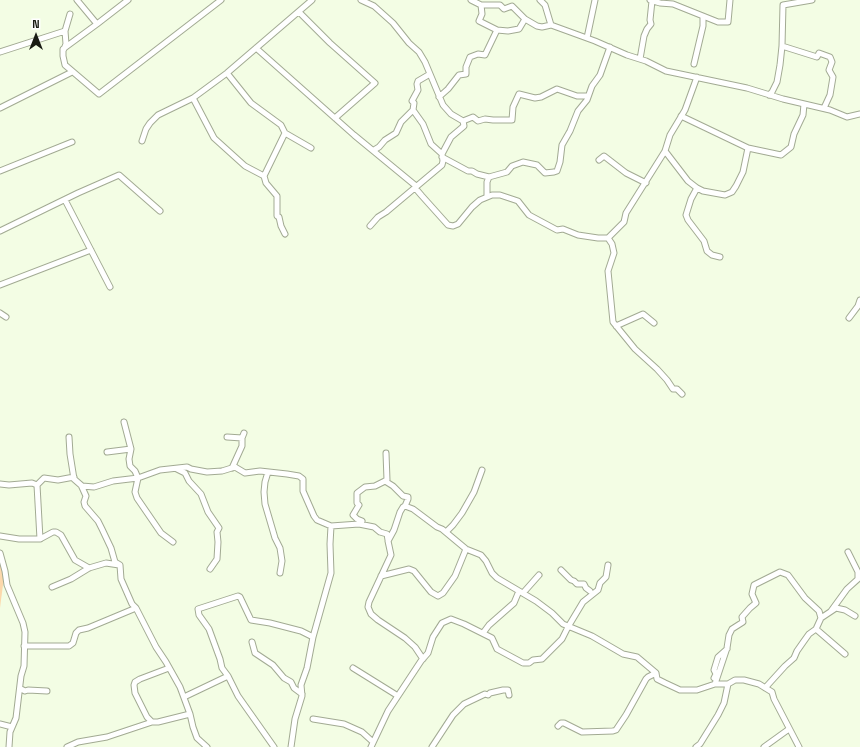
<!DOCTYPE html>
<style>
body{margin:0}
#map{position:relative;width:860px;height:747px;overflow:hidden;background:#f3fde4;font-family:"Space Grotesk",sans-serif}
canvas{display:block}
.north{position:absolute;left:16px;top:16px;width:40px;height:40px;-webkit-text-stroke:3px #fff;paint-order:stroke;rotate:0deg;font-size:11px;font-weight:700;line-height:16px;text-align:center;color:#191c13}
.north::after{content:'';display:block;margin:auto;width:14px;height:18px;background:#191c13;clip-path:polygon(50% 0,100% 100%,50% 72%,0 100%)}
</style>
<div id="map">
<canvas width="860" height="747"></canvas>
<div class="north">N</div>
</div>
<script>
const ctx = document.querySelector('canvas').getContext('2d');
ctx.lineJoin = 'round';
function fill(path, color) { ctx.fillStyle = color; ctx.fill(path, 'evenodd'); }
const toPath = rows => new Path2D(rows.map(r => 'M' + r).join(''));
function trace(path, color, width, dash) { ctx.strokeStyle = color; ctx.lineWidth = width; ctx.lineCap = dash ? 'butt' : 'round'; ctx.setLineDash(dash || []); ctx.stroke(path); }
fill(toPath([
 [0,560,6,561,0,608]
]), '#fcd8ac');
const minor = toPath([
 [77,0,97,24,128,0],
 [361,0,374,6,393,23,409,43,419,52,425,62,443,105,451,114,463,121],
 [471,0,481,5,500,5,504,9,512,6,525,19,537,26,542,27,551,25,595,41,627,55,646,61,666,71,747,88,783,99,830,110,847,117,860,114],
 [540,0,545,5,551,25],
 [650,0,660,3,673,4,718,22,728,22,730,0],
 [481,5,482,14,479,21,497,30,508,31,519,29,525,19],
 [299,12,330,43,375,83,335,118],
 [97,24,63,49,63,56,65,65,99,94,221,0],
 [587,38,595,0],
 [782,46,817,57,819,53,830,57,832,62,829,70,833,77,830,95,824,108],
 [256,48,354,135,416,186,416,189,422,196,448,225,453,226,458,224,472,207,480,200,492,195,500,195,518,201,529,215,557,230,563,229,578,235,598,238,608,238,624,222,626,213,665,151,670,135,685,110,697,77],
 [64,49,66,44,65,31,70,14],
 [0,52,65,31],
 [640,59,644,36,647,29,651,24,650,20,652,1],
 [694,64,703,26,703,16],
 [227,73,251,103,281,125,285,133,311,148],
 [430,74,418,81,417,84,418,90,412,101,414,103,413,110,423,124,431,144,442,154],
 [769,95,772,92,777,82,780,65,782,46,783,5,812,0],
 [439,97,448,89,459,75,466,74,466,67,470,57,478,54,485,55,497,30],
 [0,108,72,72],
 [681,116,748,148],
 [463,121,473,117,478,121,485,119,493,120,512,120,513,107,519,94,535,98,541,97,557,89,577,96,588,96],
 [285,133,264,176,245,166,214,138,193,98,227,73,312,0],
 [142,141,146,129,150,123,158,115,193,98],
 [374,150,379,147,385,140,396,133,401,122,413,110],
 [665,151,688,181,697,188,703,191,725,195,732,192,736,186,743,172,748,148,781,155,791,147,794,134,803,115,804,104],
 [442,157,468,171,472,171,477,174,489,177,507,172,512,166,523,162,537,165,545,173,554,172,557,171,560,162,562,145,570,131,578,111,587,100,592,86,600,75,610,47],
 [599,160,604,156,626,173,646,183],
 [0,171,72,142],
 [264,176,266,183,277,196,277,216,279,217,281,226,285,234],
 [697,188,691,199,686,215,688,220,704,241,707,251,712,255,720,257],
 [487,196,487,182,489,177],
 [65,200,110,287],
 [370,226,378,217,386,212,442,165,443,161,442,154,451,137,464,126,463,121],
 [0,231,78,193,119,175,160,211],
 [608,238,612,244,614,253,608,271,613,322,635,349,657,369,667,380,673,389,677,389,682,394],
 [0,285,91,250],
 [0,313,6,317],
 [849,318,858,306,860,300],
 [616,326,643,314,654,323],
 [124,422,131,449,129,459,130,466,135,471,138,478,135,492,137,498,161,533,173,542],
 [69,437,70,454,74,479,82,486,94,487,113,481,138,478,160,470,187,467,191,469,207,472,222,471,235,467,245,473,260,471,287,474,299,476,303,479,303,491,314,516,317,520,331,526,359,524,374,527,380,532,387,534,388,540],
 [227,437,242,438],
 [107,452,131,449],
 [232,468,242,446,242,438,244,433],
 [177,469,185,473,189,481,201,494,208,512,219,528,217,532,218,542,217,559,210,569],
 [268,472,265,482,264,492,265,504,275,538,280,548,282,561,280,573],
 [385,481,393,486,403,496,408,497,408,499,405,506,403,507,400,512,394,530,388,541,391,555,369,602,368,607,371,614,378,620,405,638,415,647,423,659],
 [0,484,9,485,32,483,37,485],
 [81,485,86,496,84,502,85,506,98,521,102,529,111,548,115,562,120,565,121,579,132,604,136,608,156,647,166,662,180,687,190,714,193,727,197,738,207,747],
 [405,506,413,509,437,527,442,529,466,549,481,555,486,561,492,573,497,578,536,601,552,613,563,624,592,636,623,654,637,657,656,673,657,679,665,683,680,690,697,690,715,684,728,684,735,680,744,680,759,684,772,692,774,699,799,747],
 [359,524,362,521,357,519,353,515,359,505,357,503,357,493,365,487,375,486,387,480,386,453],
 [446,532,453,525,462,513,474,492,482,470],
 [0,536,19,539,40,539,53,532,56,532,61,535,75,560,89,568],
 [40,539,37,485,44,478,58,480,74,477],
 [0,553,5,571,7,585,23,623,25,632,24,666,21,676,16,718,10,732,9,747],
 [561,570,571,580,574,581,577,584,584,584,586,588,590,591],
 [381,576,409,569,414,571,431,592,438,596,443,593,455,576,466,549],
 [52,587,71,579,89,568,106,563,119,565],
 [523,593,539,575],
 [831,611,847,589,858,579,858,572,848,552],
 [816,629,845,654],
 [483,633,489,625,514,603,519,591],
 [252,642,255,653,273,665,284,678,291,682,294,688,302,694],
 [24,646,69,646,73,643,76,633,79,630,88,628,136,608],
 [169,668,140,679,135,682,134,685,135,693,147,717,152,722,158,722,190,714],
 [353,668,398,696],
 [228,676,222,668,220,659,209,629,199,615,198,609,238,596,240,597,251,620,270,623,301,631,313,637],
 [714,678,716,674,714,670,718,657,727,649],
 [715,684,727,648,729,635,732,629,743,622,742,617,750,608,756,603,752,594,754,585,780,572,788,575,805,598,819,611,821,618],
 [765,688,785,666,794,658,797,651,804,641,809,634,816,629,821,618,836,608,845,610,855,616],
 [21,689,25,691,28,690,47,691],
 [184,697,228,676,238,696,274,747],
 [313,719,344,724,362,732,373,742],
 [0,724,12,727],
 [558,726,561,723,564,723,582,732,613,731,616,730,626,715,646,679,648,677,656,673],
 [67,747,78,742,107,737,152,722],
 [291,747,295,719,302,696,301,685,307,668,313,637,331,573,330,544,331,526],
 [371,747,388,711,421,661,428,653,433,637,442,623,451,619,464,624,492,638,497,649,523,663,529,663,533,660,542,659,562,639,568,627,583,602,598,590,600,583,606,577,608,565],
 [432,747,453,715,464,704,485,694,488,695,490,693,503,690,508,690,509,695],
 [696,747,700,744,718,715,724,703,728,684],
 [764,747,789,729]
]);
trace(minor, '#a2aa93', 7);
trace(minor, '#fff', 5);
</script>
